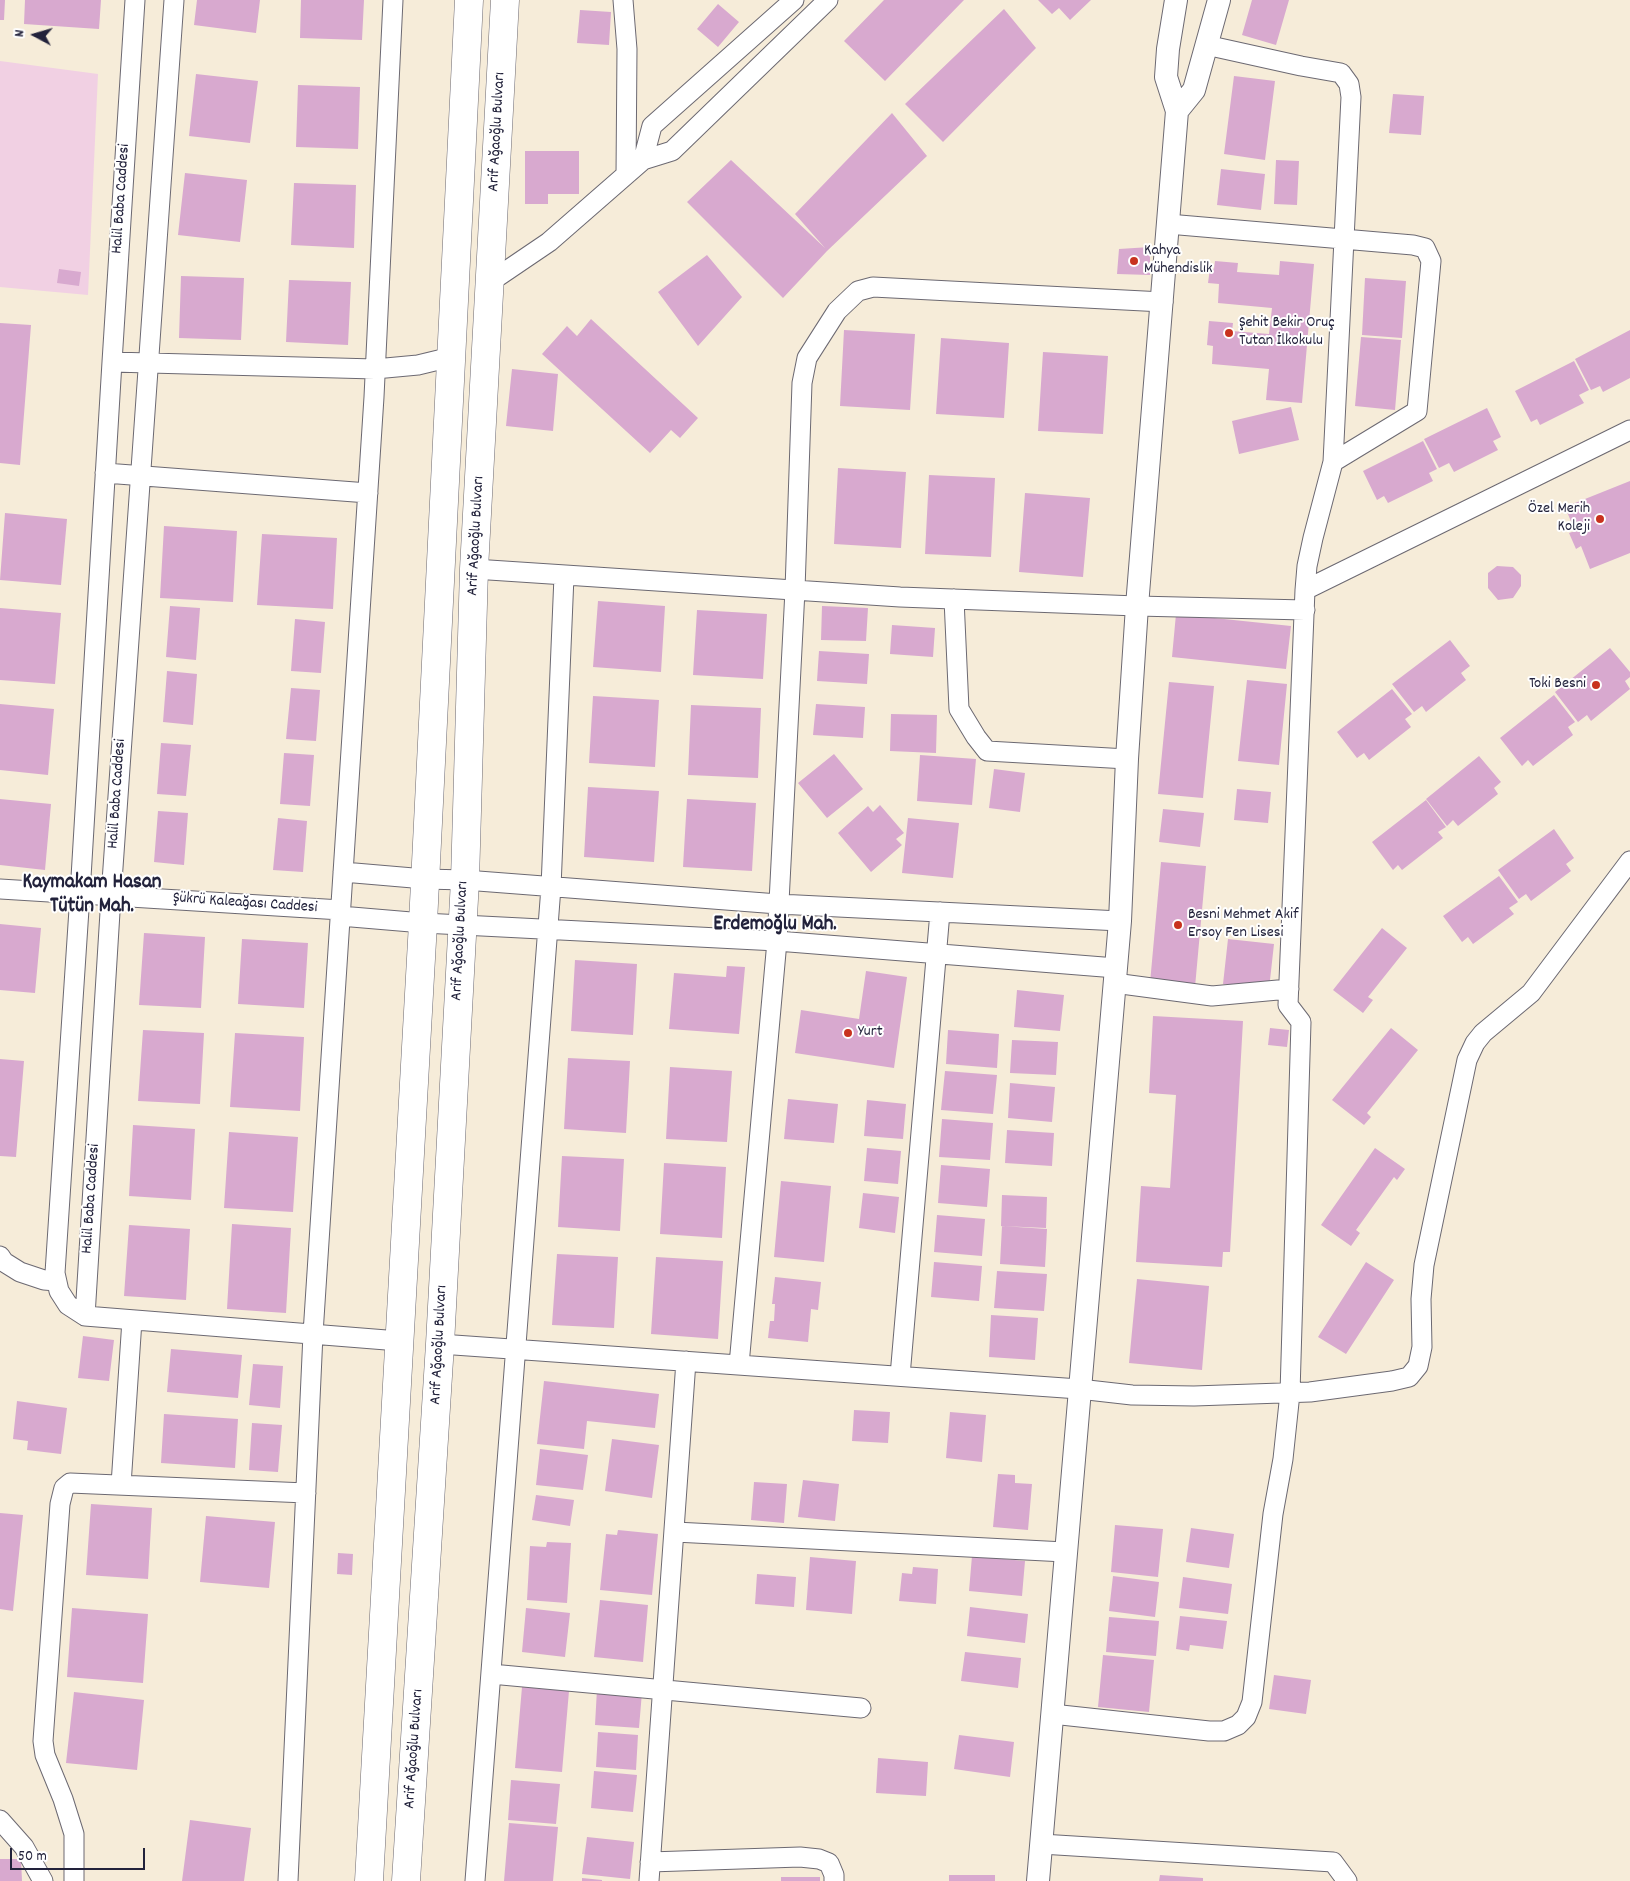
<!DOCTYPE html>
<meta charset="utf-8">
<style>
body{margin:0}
#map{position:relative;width:1630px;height:1881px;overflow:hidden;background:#f6ecd9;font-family:Dekko,sans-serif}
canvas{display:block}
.north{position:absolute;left:10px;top:10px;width:50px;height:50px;-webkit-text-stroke:4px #fff;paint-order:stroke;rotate:276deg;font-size:14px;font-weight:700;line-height:20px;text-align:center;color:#22223b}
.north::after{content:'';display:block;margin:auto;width:18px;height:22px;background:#22223b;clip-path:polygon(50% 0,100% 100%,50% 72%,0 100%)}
.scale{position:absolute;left:10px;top:1848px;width:135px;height:22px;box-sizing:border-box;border:2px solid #22223b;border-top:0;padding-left:6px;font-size:15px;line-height:18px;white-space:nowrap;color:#22223b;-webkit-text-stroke:4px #fff;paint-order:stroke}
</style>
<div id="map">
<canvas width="1630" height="1881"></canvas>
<div class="north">N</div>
<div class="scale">50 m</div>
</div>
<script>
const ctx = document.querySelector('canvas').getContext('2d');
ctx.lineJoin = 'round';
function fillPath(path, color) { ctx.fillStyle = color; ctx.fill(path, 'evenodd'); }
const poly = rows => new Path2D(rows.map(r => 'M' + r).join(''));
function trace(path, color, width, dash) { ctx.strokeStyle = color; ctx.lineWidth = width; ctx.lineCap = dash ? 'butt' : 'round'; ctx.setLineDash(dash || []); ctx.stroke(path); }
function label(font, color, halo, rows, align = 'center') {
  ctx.font = font + ' Dekko,sans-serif'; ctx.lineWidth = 4; ctx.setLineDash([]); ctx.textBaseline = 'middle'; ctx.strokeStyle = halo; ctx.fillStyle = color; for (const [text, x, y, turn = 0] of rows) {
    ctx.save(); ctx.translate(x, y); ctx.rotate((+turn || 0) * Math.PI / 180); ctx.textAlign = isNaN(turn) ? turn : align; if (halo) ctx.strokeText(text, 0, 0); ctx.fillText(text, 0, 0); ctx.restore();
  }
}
fillPath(poly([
 [0,61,98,74,88,295,0,287]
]), '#f1d0e3');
fillPath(poly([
 [0,0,5,0,4,20,0,20],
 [25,0,101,0,99,29,24,24],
 [197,0,260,0,256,33,194,25],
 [301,0,364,0,362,40,300,38],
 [884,0,964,0,885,81,844,41],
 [1038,0,1091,0,1070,20,1059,8,1052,14],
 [1252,0,1289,0,1276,45,1242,35],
 [718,4,739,22,718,47,697,29],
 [1004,9,1036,48,943,142,905,104],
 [580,10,611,12,609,45,577,43],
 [196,74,258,81,250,143,189,136],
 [1234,76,1275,81,1265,160,1224,154],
 [298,85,360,87,358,149,296,147],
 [1393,94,1424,96,1421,135,1389,133],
 [892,113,927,156,827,251,783,298,687,202,731,160,825,248,795,214],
 [525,151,579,151,579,194,548,194,548,204,525,204],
 [1276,160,1299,161,1297,205,1274,204],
 [1221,169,1265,174,1261,210,1217,205],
 [185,173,247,180,240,242,178,235],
 [294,183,356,185,354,248,291,245],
 [1150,247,1150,275,1117,274,1119,249],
 [707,255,742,297,698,346,658,292],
 [1215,261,1238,263,1237,272,1279,275,1280,261,1314,264,1302,403,1266,400,1269,369,1212,364,1213,346,1207,345,1209,321,1233,323,1232,331,1269,334,1272,308,1218,303,1219,284,1208,283,1210,268,1214,269],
 [59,269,81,272,79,286,57,283],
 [181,276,244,278,241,340,179,338],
 [1365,278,1406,281,1402,338,1362,335],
 [289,280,351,282,348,345,286,342],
 [591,319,698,418,680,438,671,430,650,453,542,354,567,326,577,336],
 [0,323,31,325,20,465,0,463],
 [844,330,915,334,910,410,840,406],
 [1630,330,1630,378,1603,392,1600,386,1591,390,1575,359],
 [1361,337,1401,340,1395,410,1355,406],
 [941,338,1009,343,1004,418,936,414],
 [1043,352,1108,356,1103,434,1038,431],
 [1574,361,1589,390,1579,395,1584,403,1540,425,1537,419,1531,422,1515,391],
 [512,369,558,374,553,431,506,426],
 [1291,407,1299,440,1239,454,1232,421],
 [1487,408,1501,437,1493,441,1498,450,1454,472,1449,463,1439,468,1424,439],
 [1423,441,1437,469,1429,473,1433,481,1388,503,1384,496,1377,500,1363,471],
 [838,468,906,472,901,548,834,544],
 [929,475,995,478,991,557,925,554],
 [1630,481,1630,553,1590,569,1581,546,1576,549,1569,533,1575,531,1565,507],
 [1025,493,1090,498,1083,577,1019,572],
 [5,513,67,519,61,585,0,580],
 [164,526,237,531,233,602,160,598],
 [262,534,337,538,333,609,257,605],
 [1497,566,1513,567,1521,575,1521,586,1513,598,1498,600,1488,588,1488,573],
 [598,601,665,606,661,672,593,667],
 [170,606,200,608,196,660,166,657],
 [822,606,868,608,866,641,821,640],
 [0,608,61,613,55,684,0,680],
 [697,610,767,614,763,679,693,675],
 [1176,614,1291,626,1286,669,1172,657],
 [295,619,325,622,321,673,291,671],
 [892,625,935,628,933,657,890,654],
 [1450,640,1470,666,1461,673,1466,680,1426,712,1422,706,1414,712,1392,684],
 [1610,648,1630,672,1630,677,1625,681,1630,689,1591,721,1587,715,1578,722,1555,692],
 [819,651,869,654,867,684,817,681],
 [167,671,197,674,193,725,163,722],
 [1247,680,1287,684,1279,765,1238,761],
 [1169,682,1214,686,1203,798,1158,794],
 [291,688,320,690,316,741,286,739],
 [1392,689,1412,714,1405,719,1411,727,1369,760,1364,753,1357,758,1337,732],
 [1554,695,1575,722,1568,727,1573,735,1533,766,1528,760,1522,766,1500,738],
 [593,696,659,700,655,767,589,763],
 [0,704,54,709,48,775,0,770],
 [816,704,865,707,863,738,813,735],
 [691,705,761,708,758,778,688,775],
 [891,714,937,715,936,753,890,751],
 [161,743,191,745,186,796,157,794],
 [284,753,314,755,310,806,280,804],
 [834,754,863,789,827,818,798,783],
 [920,755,976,759,972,805,917,801],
 [1479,756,1501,782,1494,788,1498,794,1458,826,1453,820,1447,826,1426,799],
 [994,769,1025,773,1020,812,989,808],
 [588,787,659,791,654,862,584,857],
 [1237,789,1271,792,1268,823,1234,820],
 [0,799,51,804,45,870,0,865],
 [687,799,756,803,752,871,683,867],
 [1426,800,1446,827,1438,832,1443,838,1402,870,1398,865,1393,870,1372,842],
 [880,805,904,833,896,839,902,845,871,872,838,833,868,806,873,812],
 [1163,809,1204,813,1200,847,1159,842],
 [158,811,188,813,184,865,154,862],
 [278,818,307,821,303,872,273,870],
 [908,818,959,823,953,878,902,873],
 [1554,829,1574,858,1566,864,1571,871,1531,901,1526,894,1519,899,1498,870],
 [1161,862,1206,866,1195,987,1150,983],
 [1499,876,1518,902,1509,908,1514,914,1473,944,1468,937,1462,942,1443,916],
 [0,924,41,928,35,993,0,990],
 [1382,928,1407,948,1368,997,1373,1000,1363,1013,1333,990],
 [144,933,205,937,201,1008,139,1005],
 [242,939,308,943,304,1008,238,1004],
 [1228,939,1274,944,1269,989,1223,984],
 [575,960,637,964,633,1035,571,1031],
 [727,966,745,967,739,1034,669,1029,674,973,726,977],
 [866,971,907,977,894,1068,795,1053,801,1010,859,1019],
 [1017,990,1064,995,1060,1031,1014,1027],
 [1153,1016,1243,1021,1230,1252,1223,1252,1222,1267,1136,1262,1141,1186,1170,1188,1176,1095,1149,1093],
 [1270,1028,1289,1030,1287,1047,1268,1045],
 [1391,1028,1418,1050,1367,1113,1371,1117,1364,1125,1332,1100],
 [143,1030,204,1033,200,1104,138,1101],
 [948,1030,999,1034,997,1068,946,1064],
 [235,1033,304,1037,300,1111,230,1107],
 [1012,1040,1058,1042,1056,1075,1010,1073],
 [568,1058,630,1061,626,1133,564,1129],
 [0,1059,24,1061,16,1157,0,1156],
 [670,1067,732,1071,727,1142,666,1139],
 [945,1071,997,1075,993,1114,941,1110],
 [1010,1083,1055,1087,1052,1122,1008,1118],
 [788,1099,838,1104,834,1143,784,1139],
 [867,1100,906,1104,903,1139,864,1136],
 [942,1119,993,1123,990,1160,939,1157],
 [133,1125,195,1129,191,1200,129,1196],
 [1007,1130,1054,1133,1052,1166,1005,1163],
 [229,1132,298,1137,293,1212,224,1208],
 [867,1148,901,1151,898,1184,864,1181],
 [1375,1148,1405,1169,1397,1180,1394,1177,1356,1230,1360,1233,1351,1246,1321,1225],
 [562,1156,624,1159,620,1231,558,1227],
 [664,1163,726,1167,722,1238,660,1234],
 [941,1165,990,1169,987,1207,938,1203],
 [781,1181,831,1186,824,1262,774,1257],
 [863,1193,899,1197,895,1233,859,1228],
 [1002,1195,1047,1197,1046,1228,1001,1226],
 [937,1215,985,1219,982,1256,934,1252],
 [232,1224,291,1228,286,1313,227,1309],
 [129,1225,190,1229,186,1300,124,1296],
 [1002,1226,1047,1229,1045,1267,1000,1264],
 [557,1254,618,1257,614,1328,552,1325],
 [656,1257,723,1261,718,1339,651,1334],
 [934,1262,982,1266,979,1301,931,1297],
 [1366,1262,1394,1280,1346,1354,1318,1337],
 [997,1271,1047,1274,1044,1311,994,1308],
 [775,1277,821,1282,818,1310,811,1309,808,1342,768,1338,770,1321,774,1321,775,1304,772,1304],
 [1137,1279,1209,1286,1202,1370,1129,1363],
 [991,1315,1038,1318,1035,1360,989,1357],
 [83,1336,114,1340,109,1381,78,1378],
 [171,1349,242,1355,238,1398,167,1392],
 [253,1364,283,1366,280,1408,249,1405],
 [544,1381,659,1394,655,1428,587,1421,584,1449,537,1444],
 [17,1401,67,1408,61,1454,27,1450,28,1441,13,1439],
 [854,1410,890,1412,888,1443,852,1441],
 [950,1412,986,1415,982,1462,946,1458],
 [164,1414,238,1419,235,1468,161,1463],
 [252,1423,282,1425,278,1472,249,1470],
 [612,1439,659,1445,652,1498,605,1491],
 [540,1449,588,1455,583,1490,536,1485],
 [998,1474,1015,1475,1015,1483,1032,1484,1028,1530,993,1527],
 [803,1480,839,1484,835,1521,798,1517],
 [754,1482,787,1484,784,1523,751,1520],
 [536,1495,574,1500,570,1526,532,1520],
 [91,1504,152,1508,148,1579,86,1575],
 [0,1513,23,1515,13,1611,0,1609],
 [206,1516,275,1522,269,1588,200,1582],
 [1115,1525,1163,1529,1158,1577,1111,1572],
 [1191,1528,1234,1534,1229,1568,1186,1562],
 [618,1530,658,1534,652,1595,600,1590,606,1534,617,1535],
 [547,1542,571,1543,567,1603,527,1600,530,1546,546,1547],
 [338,1553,353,1554,352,1575,337,1574],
 [972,1556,1025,1561,1022,1596,969,1591],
 [810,1557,856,1561,852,1614,806,1610],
 [913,1567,938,1569,936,1604,899,1601,902,1573,912,1574],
 [757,1574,796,1577,794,1607,755,1604],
 [1113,1576,1159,1582,1155,1617,1109,1611],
 [1183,1577,1232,1584,1228,1614,1179,1608],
 [600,1600,648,1605,643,1662,594,1657],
 [970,1607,1028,1614,1025,1643,967,1636],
 [72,1608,148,1614,143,1683,67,1677],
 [526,1608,570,1613,565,1657,522,1652],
 [1180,1616,1227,1621,1223,1649,1190,1645,1189,1651,1176,1649],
 [1109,1617,1159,1621,1156,1656,1106,1652],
 [965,1652,1021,1658,1018,1688,961,1681],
 [1103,1655,1154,1660,1149,1712,1098,1707],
 [1274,1675,1311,1680,1306,1714,1269,1709],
 [522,1687,569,1691,562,1772,515,1768],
 [597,1689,642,1692,639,1728,595,1725],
 [74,1692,144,1700,137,1770,66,1763],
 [598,1732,638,1735,636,1770,596,1767],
 [959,1735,1014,1742,1010,1777,954,1769],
 [878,1758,928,1762,926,1796,876,1793],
 [594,1771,637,1775,633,1812,591,1808],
 [511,1780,560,1784,556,1824,508,1820],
 [190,1820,251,1828,244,1881,182,1881],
 [509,1823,558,1827,553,1881,504,1881],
 [587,1837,634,1842,630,1879,582,1874],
 [0,1859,21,1859,22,1881,0,1881],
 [949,1875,995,1875,995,1881,949,1881],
 [1160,1875,1203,1878,1203,1881,1159,1881],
 [781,1877,820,1877,820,1881,781,1881],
 [582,1878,602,1880,602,1881,582,1881]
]), '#d8a9cf');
const minor = poly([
 [135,0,112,362,375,369,418,365,451,357],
 [623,0,627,49,626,175],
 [794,0,652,126,643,160,672,151,828,0],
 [1168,224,1413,245,1425,248,1431,261,1417,411,1333,462],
 [490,282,549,242,643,160],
 [112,362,80,894,55,1273,59,1291,68,1305,85,1316,399,1341],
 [105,473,368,493],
 [474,569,900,597,1137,606,1305,610],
 [1305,590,1630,430],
 [954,599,959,709,976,737,987,751,1127,759],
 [343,872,425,879,465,880,778,904,1120,921],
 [0,889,341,910],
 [340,916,423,923,777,941,1116,968],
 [1114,983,1212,996,1289,989],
 [0,1256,4,1262,20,1272,44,1280,56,1281],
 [85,1316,111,896,174,0],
 [440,1344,1079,1389,1132,1395,1194,1396,1310,1392,1392,1381,1409,1377,1418,1366,1422,1347,1421,1299,1424,1265,1467,1060,1475,1043,1483,1033,1531,993,1630,861],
 [739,1365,777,941,795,590,802,383,807,358,837,311,858,291,873,287,1163,302],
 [900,1376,940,912],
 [121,1485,132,1320],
 [675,1532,1065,1552],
 [491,1674,861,1708],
 [1052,1714,1209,1731,1224,1731,1238,1725,1246,1717,1252,1702,1273,1514,1283,1459,1290,1393,1301,1022,1288,1005,1305,590,1307,566,1313,538,1333,462,1351,97,1349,84,1341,73,1301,66,1206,45],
 [0,1820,24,1847,43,1881],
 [1041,1844,1333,1862,1347,1881],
 [650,1862,800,1857,819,1859,829,1863,834,1875,834,1881],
 [74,1881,74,1834,63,1799,45,1755,43,1741,60,1504,64,1488,70,1483,306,1493],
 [288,1881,313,1334,374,397,393,0],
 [475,1881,551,887,564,576],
 [649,1881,686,1361]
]);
const tertiary = poly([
 [1176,0,1168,49,1166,77,1177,111,1194,90,1219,0],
 [1038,1881,1120,921,1127,759,1137,606,1177,111]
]);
const trunk = poly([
 [369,1881,423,923,469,0],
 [406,1881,440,1344,465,880,474,569,505,0]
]);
trace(minor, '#6c6972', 21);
trace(tertiary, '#6c6972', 24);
trace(trunk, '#6c6972', 29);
trace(minor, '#fff', 19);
trace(tertiary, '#fff', 22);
trace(trunk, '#fff', 28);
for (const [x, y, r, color] of [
 [1134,261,5,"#c8321e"],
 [1229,333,5,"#c8321e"],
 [1600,519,5,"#c8321e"],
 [1596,685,5,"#c8321e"],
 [1178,925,5,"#c8321e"],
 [848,1033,5,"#c8321e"]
]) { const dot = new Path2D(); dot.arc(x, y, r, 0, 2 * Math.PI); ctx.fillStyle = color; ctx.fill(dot); trace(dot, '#fff', 2); }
label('16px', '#22223b', '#fff', [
 ["Arif Ağaoğlu Bulvarı",498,132,-87],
 ["Halil Baba Caddesi",122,199,-86],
 ["Arif Ağaoğlu Bulvarı",477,536,-87],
 ["Halil Baba Caddesi",118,794,-86],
 ["Şükrü Kaleağası Caddesi",245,904,4],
 ["Arif Ağaoğlu Bulvarı",461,941,-87],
 ["Halil Baba Caddesi",92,1199,-86],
 ["Arif Ağaoğlu Bulvarı",440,1345,-87],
 ["Arif Ağaoğlu Bulvarı",415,1749,-86]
]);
label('16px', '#22223b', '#fff', [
 ["Kahya",1144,252],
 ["Mühendislik",1144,270],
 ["Şehit Bekir Oruç",1239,324],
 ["Tutan İlkokulu",1239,342],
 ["Özel Merih",1590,510,"right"],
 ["Koleji",1590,528,"right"],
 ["Toki Besni",1586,685,"right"],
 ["Besni Mehmet Akif",1188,916],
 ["Ersoy Fen Lisesi",1188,934],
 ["Yurt",858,1033]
], 'left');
label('bold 21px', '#22223b', '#fff', [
 ["Kaymakam Hasan",92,884],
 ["Tütün Mah.",92,908],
 ["Erdemoğlu Mah.",775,926]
]);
</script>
